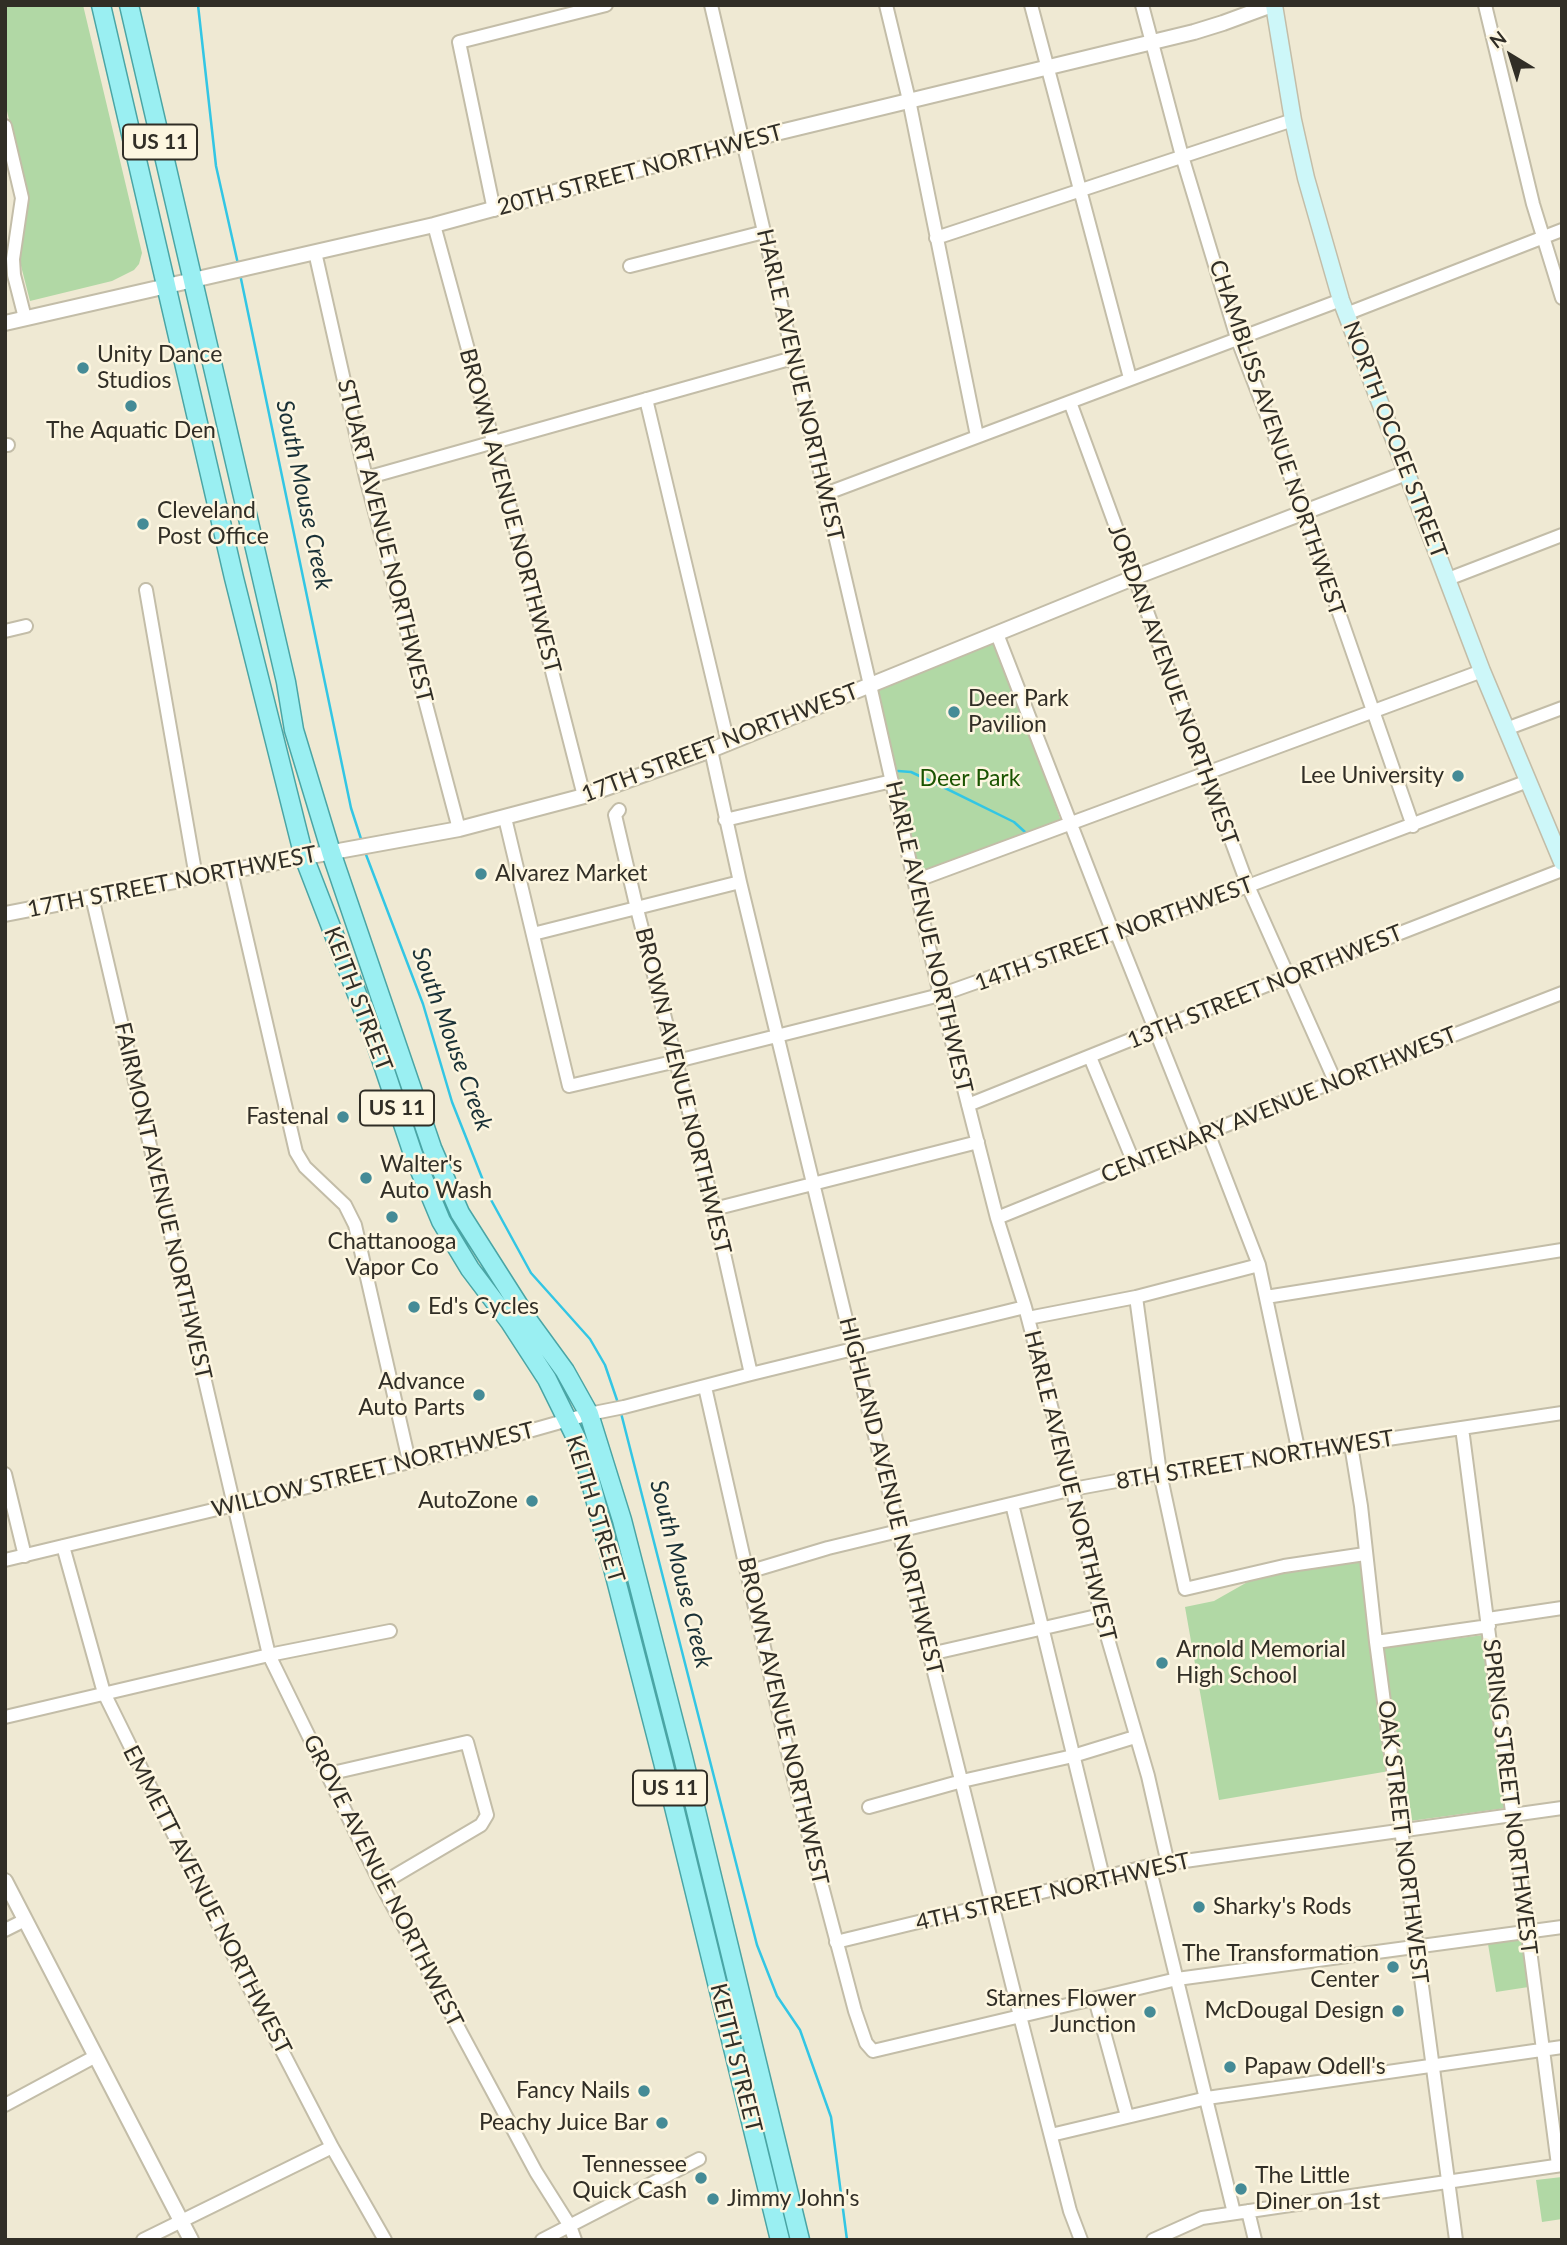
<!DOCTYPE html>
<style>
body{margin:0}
#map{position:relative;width:1567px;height:2245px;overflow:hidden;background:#efe9d3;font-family:Lato,sans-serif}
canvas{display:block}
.frame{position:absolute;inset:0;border:7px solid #312e26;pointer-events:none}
.north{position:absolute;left:1476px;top:21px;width:70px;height:70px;-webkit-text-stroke:5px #fdf6e0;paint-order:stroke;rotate:322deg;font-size:19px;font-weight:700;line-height:28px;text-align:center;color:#312e26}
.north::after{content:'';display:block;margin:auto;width:24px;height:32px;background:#312e26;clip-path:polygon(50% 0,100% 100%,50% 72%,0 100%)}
</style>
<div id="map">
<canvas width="1567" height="2245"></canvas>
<div class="frame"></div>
<div class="north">N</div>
</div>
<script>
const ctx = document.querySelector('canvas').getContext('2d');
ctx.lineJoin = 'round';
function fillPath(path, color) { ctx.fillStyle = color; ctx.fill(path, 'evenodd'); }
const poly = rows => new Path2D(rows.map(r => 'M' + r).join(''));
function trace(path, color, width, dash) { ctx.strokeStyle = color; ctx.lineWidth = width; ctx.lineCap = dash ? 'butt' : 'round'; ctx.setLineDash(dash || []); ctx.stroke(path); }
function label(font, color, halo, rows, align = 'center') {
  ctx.font = font + ' Lato,sans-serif'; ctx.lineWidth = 5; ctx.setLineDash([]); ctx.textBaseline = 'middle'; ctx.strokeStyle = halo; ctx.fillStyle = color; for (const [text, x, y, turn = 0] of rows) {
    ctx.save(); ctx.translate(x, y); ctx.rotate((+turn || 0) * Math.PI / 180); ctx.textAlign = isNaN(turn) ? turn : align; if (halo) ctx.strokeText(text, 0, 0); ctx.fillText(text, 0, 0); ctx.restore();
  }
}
fillPath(poly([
 [5,5,83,5,142,253,139,264,134,270,112,281,30,301,20,262,20,245,28,205,5,102],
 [992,643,996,644,1001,653,1061,821,922,873,918,870,877,692,879,688],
 [1360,1561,1372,1649,1484,1635,1506,1808,1410,1821,1401,1769,1219,1800,1185,1607,1214,1601,1251,1580,1300,1568],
 [1527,1931,1535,1986,1496,1992,1487,1938],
 [1562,2177,1562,2219,1542,2222,1536,2180]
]), '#b1d8a5');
trace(poly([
 [198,5,216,166,238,264],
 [240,274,351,808,362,842],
 [898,771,911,772,943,787,1014,822,1025,832],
 [365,852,423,1004,452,1102,490,1198,531,1273,590,1339,605,1365,618,1403],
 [621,1413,757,1945,777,1996,800,2030,831,2117,847,2240]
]), '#33c6e4', 2.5);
const minor = poly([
 [711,5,870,685,940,995,997,1218,1025,1307,1071,1482,1101,1615,1148,1776,1168,1864],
 [886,5,909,100,977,436],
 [1031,5,1130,378],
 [1142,5,1182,156,1237,338,1304,512,1413,826],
 [1485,5,1533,204,1562,298],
 [5,126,22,198,13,259,14,275,25,318],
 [494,210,459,42,606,5],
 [434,225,493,441,584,796],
 [936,238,1293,120],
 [315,252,366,478,459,829],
 [630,266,764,232],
 [1346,314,1562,230],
 [646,399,728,743],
 [1070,402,1248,886,1335,1081],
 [5,445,8,445],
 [366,478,793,358],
 [825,494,1341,300],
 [1448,579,1562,535],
 [146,590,196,877],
 [5,631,26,626],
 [997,634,1110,925,1117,934,1198,1137],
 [1506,729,1562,708],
 [711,750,740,882,853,1348,1020,2016,1070,2211,1081,2240],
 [619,810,615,815,637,909,714,1209,751,1374],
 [505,818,569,1086,677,1061,940,995,1248,886,1528,781],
 [725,820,892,781],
 [231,871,296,1152,305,1167,345,1205,355,1225,409,1461],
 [915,881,1482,671],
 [92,897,269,1655,381,1884,536,2172,570,2226,575,2240],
 [533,934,740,882],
 [1090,1057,1134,1163],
 [968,1105,1287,977,1562,870],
 [1208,1133,1259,1265,1299,1453],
 [714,1209,978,1142],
 [997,1218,1335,1081,1562,993],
 [1136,1297,1160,1473,1185,1589,1284,1566,1365,1554],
 [1266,1297,1562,1250],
 [1028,1318,1136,1297,1259,1265],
 [705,1387,795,1784,855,2011,866,2043,873,2051,1177,1979,1562,1927],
 [1462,1428,1558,2165],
 [1351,1445,1361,1506,1376,1642,1456,2240],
 [5,1474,25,1556],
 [1012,1504,1103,1877],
 [63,1546,104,1693,250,1989,332,2147,385,2240],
 [5,1560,234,1505,483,1444,589,1414,624,1407,751,1374,1025,1307],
 [748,1572,828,1548,1073,1489,1160,1473,1562,1413],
 [1488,1619,1562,1608],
 [1376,1642,1489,1626],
 [930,1654,1101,1615],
 [5,1717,269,1655,390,1631],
 [328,1774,467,1742,487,1815,481,1825,381,1884],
 [869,1807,962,1781,1073,1756,1135,1737],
 [1149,1866,1234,2213],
 [5,1930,25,1920],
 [836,1942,1149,1866,1562,1808],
 [1095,1999,1127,2116],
 [5,2105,96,2056],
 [1051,2135,1207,2098,1562,2047],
 [1248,2211,1255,2240],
 [143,2240,332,2147],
 [542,2240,699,2159],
 [1153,2240,1202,2218,1562,2165]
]);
const tertiary = poly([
 [5,323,434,225,743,141,1194,32,1223,23,1272,5],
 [5,914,196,877,459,829,584,796,711,750,1133,578,1406,473],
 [5,1881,191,2240]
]);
const secondary = poly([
 [1274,5,1293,120,1306,178,1341,300,1482,671,1562,862]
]);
const primary = poly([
 [101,5,234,578,304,857,374,1038,413,1154,441,1221,470,1269,510,1322,547,1379,583,1452,663,1762,780,2240],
 [129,5,286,682,294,730,331,852,432,1148,460,1213,530,1323,565,1371,589,1414,622,1520,683,1757,800,2240]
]);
trace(minor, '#c3bda8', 16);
trace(tertiary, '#c3bda8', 18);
trace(secondary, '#c3bda8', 19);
trace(primary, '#4aa5a5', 21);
trace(minor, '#fff', 12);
trace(tertiary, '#fff', 14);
trace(secondary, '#cdf7f9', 16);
trace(primary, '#9aeff2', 18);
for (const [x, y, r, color] of [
 [83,368,7,"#458b96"],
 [131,406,7,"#458b96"],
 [143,524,7,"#458b96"],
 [954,712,7,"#458b96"],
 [1458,776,7,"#458b96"],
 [481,874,7,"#458b96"],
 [343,1117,7,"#458b96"],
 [366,1178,7,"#458b96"],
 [392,1217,7,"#458b96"],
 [414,1307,7,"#458b96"],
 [479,1395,7,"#458b96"],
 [532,1501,7,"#458b96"],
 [1162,1663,7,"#458b96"],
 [1199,1907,7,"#458b96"],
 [1393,1967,7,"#458b96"],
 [1398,2011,7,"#458b96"],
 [1150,2012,7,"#458b96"],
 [1230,2067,7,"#458b96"],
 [644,2091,7,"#458b96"],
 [662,2123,7,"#458b96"],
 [701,2178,7,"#458b96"],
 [1241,2189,7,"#458b96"],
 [713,2199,7,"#458b96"]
]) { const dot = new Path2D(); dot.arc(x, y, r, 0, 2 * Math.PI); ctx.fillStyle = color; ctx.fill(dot); trace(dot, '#fdf6e0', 2.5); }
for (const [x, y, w] of [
 [160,142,74],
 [397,1108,74],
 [670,1788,74]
]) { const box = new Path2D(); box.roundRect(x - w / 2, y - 17.5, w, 35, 5); ctx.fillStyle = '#fdf6e0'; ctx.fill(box); trace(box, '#312e26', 2); }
label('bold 21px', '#312e26', null, [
 ["US 11",160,142],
 ["US 11",397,1108],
 ["US 11",670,1788]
]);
label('23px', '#312e26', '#fdf6e0', [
 ["20TH STREET NORTHWEST",640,170,-15],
 ["HARLE AVENUE NORTHWEST",800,385,77],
 ["CHAMBLISS AVENUE NORTHWEST",1277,438,71],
 ["NORTH OCOEE STREET",1395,440,69],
 ["BROWN AVENUE NORTHWEST",510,511,75],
 ["STUART AVENUE NORTHWEST",385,541,76],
 ["JORDAN AVENUE NORTHWEST",1173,685,70],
 ["17TH STREET NORTHWEST",720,743,-21],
 ["17TH STREET NORTHWEST",172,882,-11],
 ["14TH STREET NORTHWEST",1114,934,-20],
 ["HARLE AVENUE NORTHWEST",929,937,77],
 ["13TH STREET NORTHWEST",1265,987,-22],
 ["KEITH STREET",358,999,69],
 ["BROWN AVENUE NORTHWEST",683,1091,76],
 ["CENTENARY AVENUE NORTHWEST",1279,1105,-22],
 ["FAIRMONT AVENUE NORTHWEST",163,1201,77],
 ["8TH STREET NORTHWEST",1255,1460,-9],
 ["WILLOW STREET NORTHWEST",373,1470,-14],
 ["HARLE AVENUE NORTHWEST",1070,1486,76],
 ["HIGHLAND AVENUE NORTHWEST",891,1496,76],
 ["KEITH STREET",595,1509,73],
 ["BROWN AVENUE NORTHWEST",783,1721,77],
 ["SPRING STREET NORTHWEST",1510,1797,83],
 ["OAK STREET NORTHWEST",1403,1842,83],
 ["GROVE AVENUE NORTHWEST",383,1881,63],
 ["4TH STREET NORTHWEST",1053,1892,-13],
 ["EMMETT AVENUE NORTHWEST",207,1900,63],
 ["KEITH STREET",736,2058,76]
]);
label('23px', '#312e26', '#fdf6e0', [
 ["Unity Dance",97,355],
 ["Studios",97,381],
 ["The Aquatic Den",131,431,"center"],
 ["Cleveland",157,511],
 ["Post Office",157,537],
 ["Deer Park",968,699],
 ["Pavilion",968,725],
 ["Lee University",1444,776,"right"],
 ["Alvarez Market",495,874],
 ["Fastenal",329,1117,"right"],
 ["Walter's",380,1165],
 ["Auto Wash",380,1191],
 ["Chattanooga",392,1242,"center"],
 ["Vapor Co",392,1268,"center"],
 ["Ed's Cycles",428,1307],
 ["Advance",465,1382,"right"],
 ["Auto Parts",465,1408,"right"],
 ["AutoZone",518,1501,"right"],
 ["Arnold Memorial",1176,1650],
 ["High School",1176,1676],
 ["Sharky's Rods",1213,1907],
 ["The Transformation",1379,1954,"right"],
 ["Center",1379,1980,"right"],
 ["Starnes Flower",1136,1999,"right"],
 ["Junction",1136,2025,"right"],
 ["McDougal Design",1384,2011,"right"],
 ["Papaw Odell's",1244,2067],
 ["Fancy Nails",630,2091,"right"],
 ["Peachy Juice Bar",648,2123,"right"],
 ["Tennessee",687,2165,"right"],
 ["Quick Cash",687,2191,"right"],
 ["The Little",1255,2176],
 ["Diner on 1st",1255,2202],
 ["Jimmy John's",727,2199]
], 'left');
label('23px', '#1a5300', '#fdf6e0', [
 ["Deer Park",970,779]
]);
label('italic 24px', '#1a3137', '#fdf6e0', [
 ["South Mouse Creek",304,495,78],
 ["South Mouse Creek",452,1039,70],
 ["South Mouse Creek",681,1574,76]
]);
</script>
